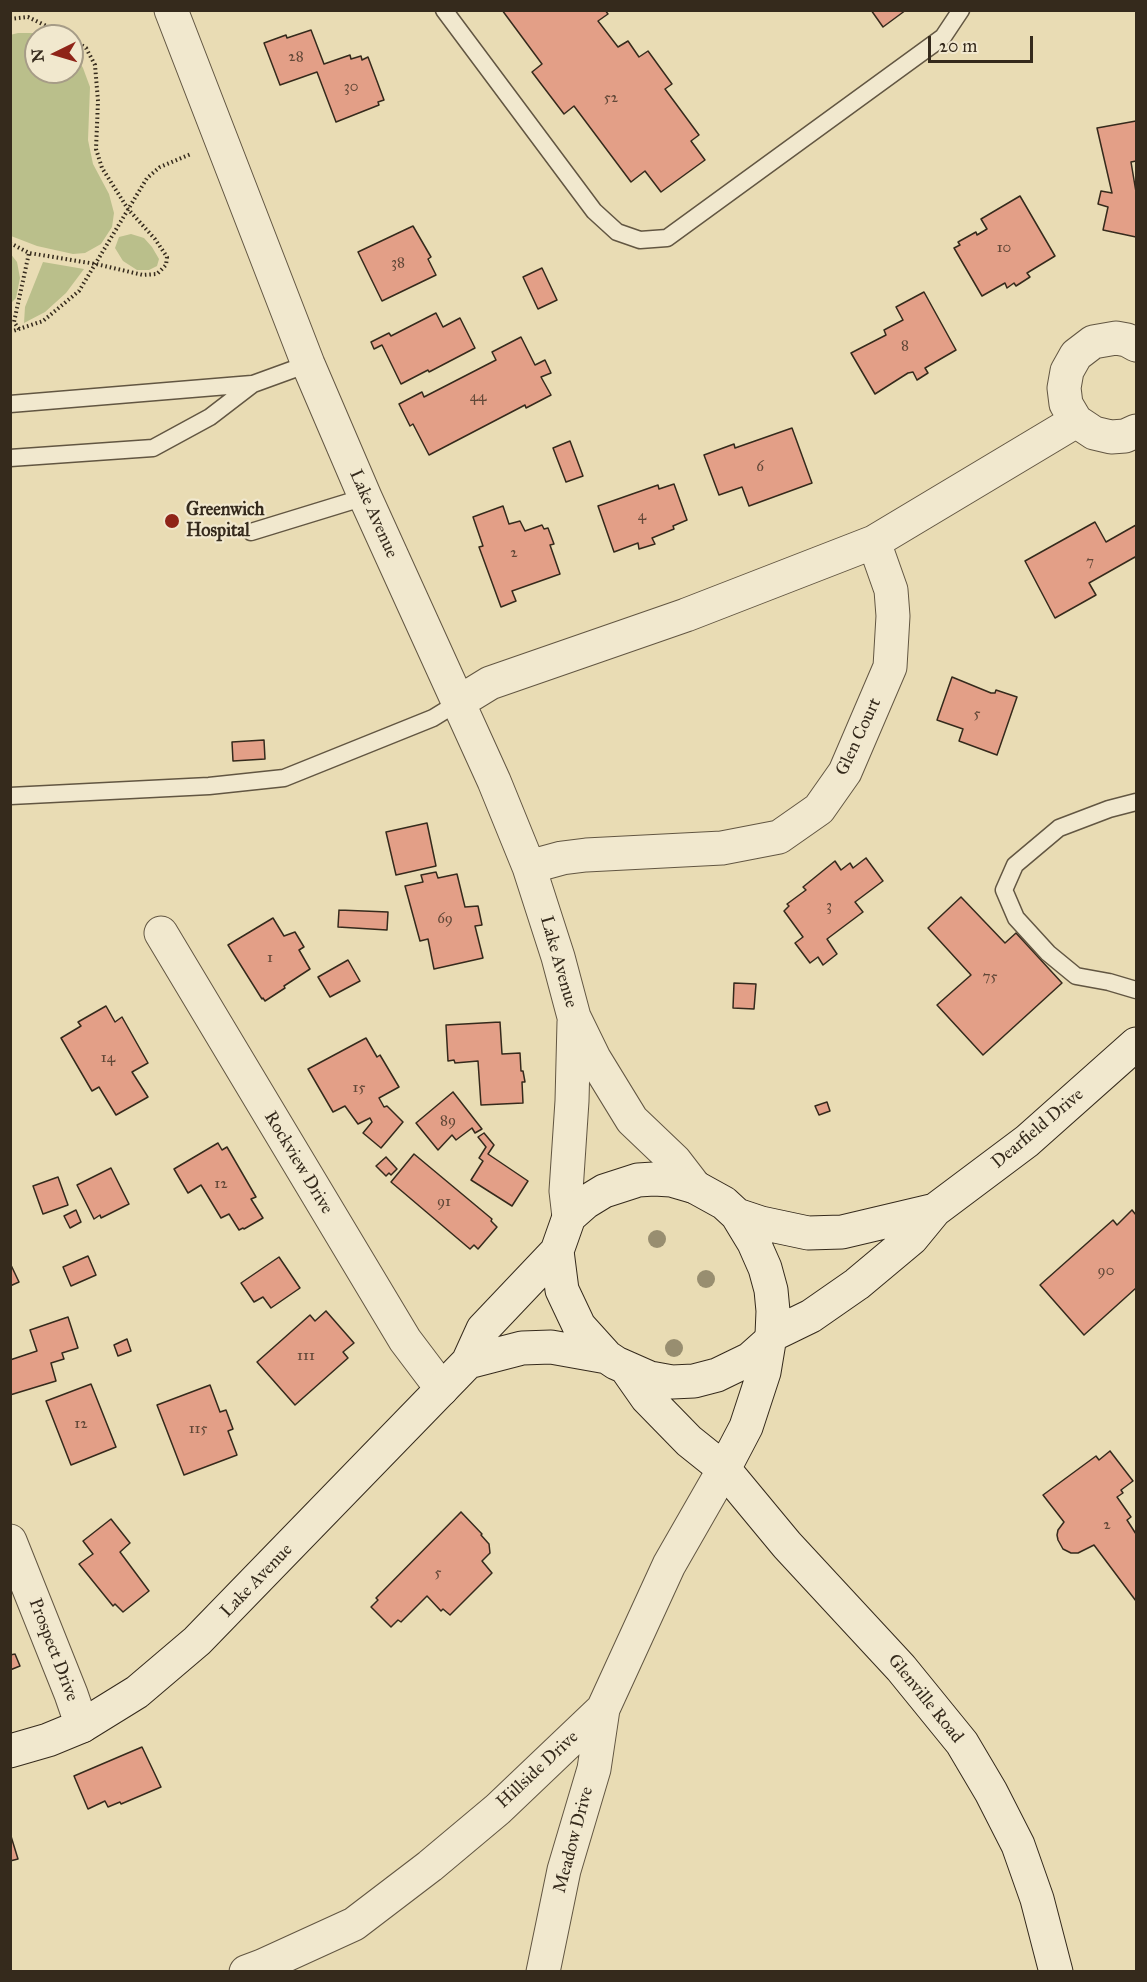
<!DOCTYPE html>
<style>
body{margin:0}
#map{position:relative;width:1147px;height:1982px;overflow:hidden;background:#e9dcb4;font-family:"IM FELL Great Primer",serif}
canvas{display:block}
.frame{position:absolute;inset:0;border:12px solid #352a1c;pointer-events:none}
.north{position:absolute;left:24px;top:24px;width:60px;height:60px;box-sizing:border-box;background:#f1e8ce;border:2px solid #a69c87;border-radius:50%;rotate:265deg;font-size:16px;font-weight:700;line-height:24px;text-align:center;color:#352a1c}
.north::after{content:'';display:block;margin:auto;width:21px;height:27px;background:#8f2418;clip-path:polygon(50% 0,100% 100%,50% 72%,0 100%)}
.scale{position:absolute;left:928px;top:36px;width:105px;height:27px;box-sizing:border-box;border:3px solid #352a1c;border-top:0;padding-left:8px;font-size:18px;line-height:21px;white-space:nowrap;color:#352a1c;-webkit-text-stroke:4px #f1e8ce;paint-order:stroke}
</style>
<div id="map">
<canvas width="1147" height="1982"></canvas>
<div class="frame"></div>
<div class="north">N</div>
<div class="scale">20 m</div>
</div>
<script>
const ctx = document.querySelector('canvas').getContext('2d');
ctx.lineJoin = 'round';
function fillPath(path, color) { ctx.fillStyle = color; ctx.fill(path, 'evenodd'); }
const poly = rows => new Path2D(rows.map(r => 'M' + r).join(''));
function trace(path, color, width, dash) { ctx.strokeStyle = color; ctx.lineWidth = width; ctx.lineCap = dash ? 'butt' : 'round'; ctx.setLineDash(dash || []); ctx.stroke(path); }
function label(font, color, halo, rows, align = 'center') {
  ctx.font = font + ' "IM FELL Great Primer",serif'; ctx.lineWidth = 4.5; ctx.setLineDash([]); ctx.textBaseline = 'middle'; ctx.strokeStyle = halo; ctx.fillStyle = color; for (const [text, x, y, turn = 0] of rows) {
    ctx.save(); ctx.translate(x, y); ctx.rotate((+turn || 0) * Math.PI / 180); ctx.textAlign = isNaN(turn) ? turn : align; if (halo) ctx.strokeText(text, 0, 0); ctx.fillText(text, 0, 0); ctx.restore();
  }
}
fillPath(poly([
 [18,33,36,33,47,36,36,36,36,72,72,72,72,49,83,68,90,87,88,140,93,164,109,194,114,213,112,227,101,244,85,253,73,254,37,246,11,236,10,35],
 [131,234,144,238,152,247,159,259,157,266,149,270,137,270,123,261,115,248,119,237],
 [10,253,17,262,20,278,16,298,11,303],
 [43,262,84,269,66,293,45,312,24,323,25,307]
]), '#babf8b');
const building = poly([
 [502,10,605,10,608,14,598,21,618,47,628,41,639,57,648,51,672,84,665,89,699,135,691,141,705,160,661,192,645,171,631,182,574,106,564,114,532,72,542,64,502,10],
 [871,10,906,10,883,27,871,10],
 [311,30,324,64,350,55,351,59,361,56,362,60,368,57,384,100,378,102,379,105,336,122,317,72,280,85,264,43,286,35,287,38,311,30],
 [1136,121,1136,161,1131,162,1136,192,1136,237,1103,230,1108,207,1098,204,1101,191,1112,193,1097,128,1136,121],
 [1020,196,1055,256,1027,273,1030,277,1016,286,1014,283,1007,288,1005,283,982,296,954,248,960,245,958,242,976,232,977,235,987,229,981,219,1020,196],
 [413,226,431,257,428,259,436,275,382,301,358,252,413,226],
 [542,268,557,300,538,309,523,277,542,268],
 [924,292,956,350,925,368,928,373,917,380,913,372,908,373,875,394,851,353,886,335,884,330,903,320,896,307,924,292],
 [436,313,443,327,460,318,475,348,429,372,428,370,401,384,382,345,374,349,371,342,389,333,391,336,436,313],
 [521,337,535,365,545,360,551,373,541,377,551,395,526,408,525,405,429,455,413,424,410,426,399,404,422,392,424,397,496,360,492,352,521,337],
 [792,428,812,483,749,506,742,487,719,495,704,455,734,444,735,448,792,428],
 [570,441,583,476,566,482,553,448,570,441],
 [674,484,687,520,673,526,674,529,652,538,655,544,639,549,638,543,614,552,598,506,658,485,659,489,674,484],
 [503,506,509,524,520,521,525,531,542,525,544,529,548,528,554,544,550,545,560,574,512,591,516,601,501,607,479,547,483,546,473,517,503,506],
 [1095,522,1106,542,1136,525,1136,559,1135,557,1089,583,1096,595,1055,618,1025,561,1095,522],
 [952,677,991,693,995,693,996,690,1017,697,997,755,959,741,963,729,937,720,952,677],
 [264,740,265,759,233,761,232,742,264,740],
 [427,823,436,866,396,875,386,832,427,823],
 [866,858,883,881,855,902,863,912,827,939,837,954,823,965,818,957,810,963,795,943,803,937,784,911,789,906,787,904,806,890,803,887,835,861,841,870,850,863,853,868,866,858],
 [436,872,438,878,457,874,465,907,478,906,482,925,475,926,483,958,434,969,428,939,420,941,405,886,423,882,421,875,436,872],
 [961,897,1005,943,1016,933,1062,983,983,1055,937,1005,971,975,928,928,961,897],
 [339,910,388,912,387,930,338,927,339,910],
 [273,918,284,936,295,932,304,947,299,950,310,969,284,986,285,988,265,1001,263,998,262,999,228,945,273,918],
 [348,960,360,981,330,997,318,977,348,960],
 [734,983,756,984,754,1009,733,1008,734,983],
 [106,1006,115,1022,122,1017,148,1063,132,1072,148,1097,116,1115,99,1087,92,1091,61,1038,81,1026,78,1022,106,1006],
 [500,1022,502,1054,520,1053,521,1071,523,1071,525,1082,522,1082,523,1103,481,1105,478,1061,455,1063,454,1060,448,1061,446,1025,500,1022],
 [366,1038,377,1057,380,1055,399,1087,379,1098,384,1107,387,1106,403,1122,381,1148,363,1133,372,1122,370,1118,358,1124,345,1106,333,1112,308,1069,366,1038],
 [453,1092,482,1129,475,1133,472,1128,456,1140,452,1135,438,1150,416,1123,453,1092],
 [827,1102,830,1111,819,1115,815,1106,827,1102],
 [484,1133,494,1145,488,1154,528,1181,512,1206,471,1180,483,1161,479,1158,486,1147,478,1137,484,1133],
 [218,1143,222,1150,227,1147,256,1197,251,1199,263,1218,244,1229,243,1228,239,1230,229,1214,221,1218,201,1185,188,1193,174,1169,218,1143],
 [414,1154,492,1219,491,1221,497,1227,478,1249,474,1245,470,1249,391,1182,414,1154],
 [386,1157,397,1169,391,1175,389,1173,386,1176,376,1166,386,1157],
 [111,1168,129,1204,101,1218,100,1215,94,1219,77,1185,111,1168],
 [58,1177,68,1205,43,1214,33,1186,58,1177],
 [76,1210,81,1222,70,1228,64,1216,76,1210],
 [1132,1210,1136,1215,1136,1288,1084,1335,1040,1285,1113,1220,1117,1225,1132,1210],
 [88,1256,96,1275,71,1286,63,1267,88,1256],
 [279,1257,300,1288,271,1308,263,1297,254,1302,241,1283,279,1257],
 [10,1263,19,1282,10,1286,10,1263],
 [326,1311,354,1343,343,1352,348,1358,295,1405,257,1362,310,1315,315,1321,326,1311],
 [68,1317,78,1348,62,1353,64,1359,51,1363,56,1381,10,1395,10,1360,37,1351,30,1330,68,1317],
 [127,1339,131,1351,118,1356,114,1345,127,1339],
 [91,1384,116,1447,71,1465,46,1401,91,1384],
 [210,1385,220,1412,226,1410,233,1429,228,1431,237,1455,184,1475,157,1405,210,1385],
 [1110,1451,1133,1481,1121,1490,1123,1493,1117,1497,1131,1517,1127,1520,1136,1534,1136,1601,1094,1545,1078,1553,1071,1553,1063,1549,1058,1540,1057,1535,1058,1530,1064,1522,1043,1495,1096,1456,1099,1460,1110,1451],
 [461,1512,482,1534,481,1535,489,1544,490,1553,482,1561,492,1573,450,1615,443,1609,441,1611,427,1596,401,1622,398,1620,391,1627,371,1607,378,1600,376,1598,461,1512],
 [111,1519,130,1543,120,1552,149,1591,123,1612,115,1604,113,1606,79,1564,93,1554,83,1541,111,1519],
 [15,1654,20,1666,10,1670,10,1655,15,1654],
 [142,1747,161,1787,121,1804,120,1802,108,1807,105,1801,88,1809,74,1776,142,1747],
 [10,1833,18,1859,10,1861,10,1833]
]);
fillPath(building, '#e39f87');
trace(building, '#352a1c', 1.5);
const service = poly([
 [444,10,594,211,617,232,640,240,667,238,943,37,961,10],
 [10,404,252,384],
 [10,458,153,448,210,417,253,384,308,364],
 [251,532,365,497],
 [10,796,209,786,284,778,433,718,459,702],
 [1136,802,1109,809,1059,828,1015,865,1004,890,1016,918,1048,953,1076,976,1109,982,1136,990]
]);
const minor = poly([
 [171,10,308,364,365,497,494,781,529,867,558,957,574,1017,594,1058,632,1120,675,1161,695,1187],
 [1136,345,1127,340,1116,338,1093,342,1076,355,1067,371,1064,388,1066,404,1076,421,1094,433,1111,437,1125,436,1136,431],
 [459,702,490,683,686,615,874,542,1076,421],
 [529,867,562,858,586,855,722,848,779,837,819,809,845,772,890,667,893,616,891,590,874,542],
 [161,933,405,1340,442,1389],
 [569,1217,566,1191,572,1101,574,1022],
 [10,1541,71,1694,82,1726],
 [246,1972,262,1966,354,1924,430,1866,498,1809,603,1709,669,1565,724,1469],
 [543,1972,564,1870,594,1769,603,1709]
]);
const secondary = poly([
 [654,1179,671,1180,695,1187,724,1203,737,1215,754,1243,765,1268,771,1290,773,1311,772,1335,769,1342,750,1359,717,1375,694,1381,672,1382,650,1378,616,1363,607,1357,579,1326,562,1290,557,1251,569,1217,586,1202,604,1191,638,1180,654,1179],
 [737,1215,761,1223,808,1233,842,1232,935,1210],
 [772,1335,811,1316,857,1284,912,1238,935,1210,1027,1141,1136,1044],
 [468,1362,522,1348,551,1347,607,1357],
 [626,1368,647,1398,689,1441,724,1469,787,1545,901,1668,962,1743,991,1792,1018,1845,1037,1899,1056,1972],
 [724,1469,746,1427,764,1372,769,1342],
 [10,1751,48,1740,82,1726,137,1692,197,1641,468,1362,483,1329,557,1251]
]);
trace(service, '#625642', 19);
trace(minor, '#625642', 35);
trace(secondary, '#352a1c', 35);
trace(poly([
 [10,19,28,17,67,36],
 [10,243,29,253,96,264,143,275,157,274,166,265,167,257,155,239,128,209,102,168,96,149,98,101,95,65,86,48,72,39],
 [19,329,14,322,29,253],
 [10,332,43,321,79,291,147,178,160,167,191,154]
]), '#352a1c', 4, [1.5, 3]);
trace(service, '#f1e8ce', 16);
trace(minor, '#f1e8ce', 33);
trace(secondary, '#f1e8ce', 33);
ctx.fillStyle = '#988e70';
for (const [x, y] of [
 [657,1239],
 [706,1279],
 [674,1348]
]) { ctx.beginPath(); ctx.arc(x, y, 9, 0, 2 * Math.PI); ctx.fill(); }
for (const [x, y, r, color] of [
 [172,521,8,"#8f2418"]
]) { const dot = new Path2D(); dot.arc(x, y, r, 0, 2 * Math.PI); ctx.fillStyle = color; ctx.fill(dot); trace(dot, '#f1e8ce', 2); }
label('15px', '#604737', null, [
 ["28",296,57],
 ["30",351,87],
 ["52",611,98],
 ["10",1004,248],
 ["38",398,263],
 ["8",905,346],
 ["44",478,397],
 ["6",760,467],
 ["4",642,516],
 ["2",514,553],
 ["7",1090,562],
 ["5",977,714],
 ["3",829,906],
 ["69",445,919],
 ["1",270,958],
 ["75",990,977],
 ["14",108,1058],
 ["15",359,1088],
 ["89",448,1121],
 ["12",221,1184],
 ["91",444,1202],
 ["90",1106,1271],
 ["111",306,1356],
 ["12",81,1424],
 ["115",198,1429],
 ["2",1107,1525],
 ["5",438,1573]
]);
label('bold 18px', '#352a1c', '#f1e8ce', [
 ["Greenwich",186,511],
 ["Hospital",186,532]
], 'left');
label('18px', '#352a1c', '#f1e8ce', [
 ["Lake Avenue",373,514,66],
 ["Glen Court",859,737,-65],
 ["Lake Avenue",558,962,74],
 ["Dearfield Drive",1038,1129,-40],
 ["Rockview Drive",298,1163,59],
 ["Lake Avenue",257,1581,-46],
 ["Prospect Drive",53,1650,69],
 ["Glenville Road",925,1699,51],
 ["Hillside Drive",538,1770,-43],
 ["Meadow Drive",574,1840,-75]
]);
</script>
